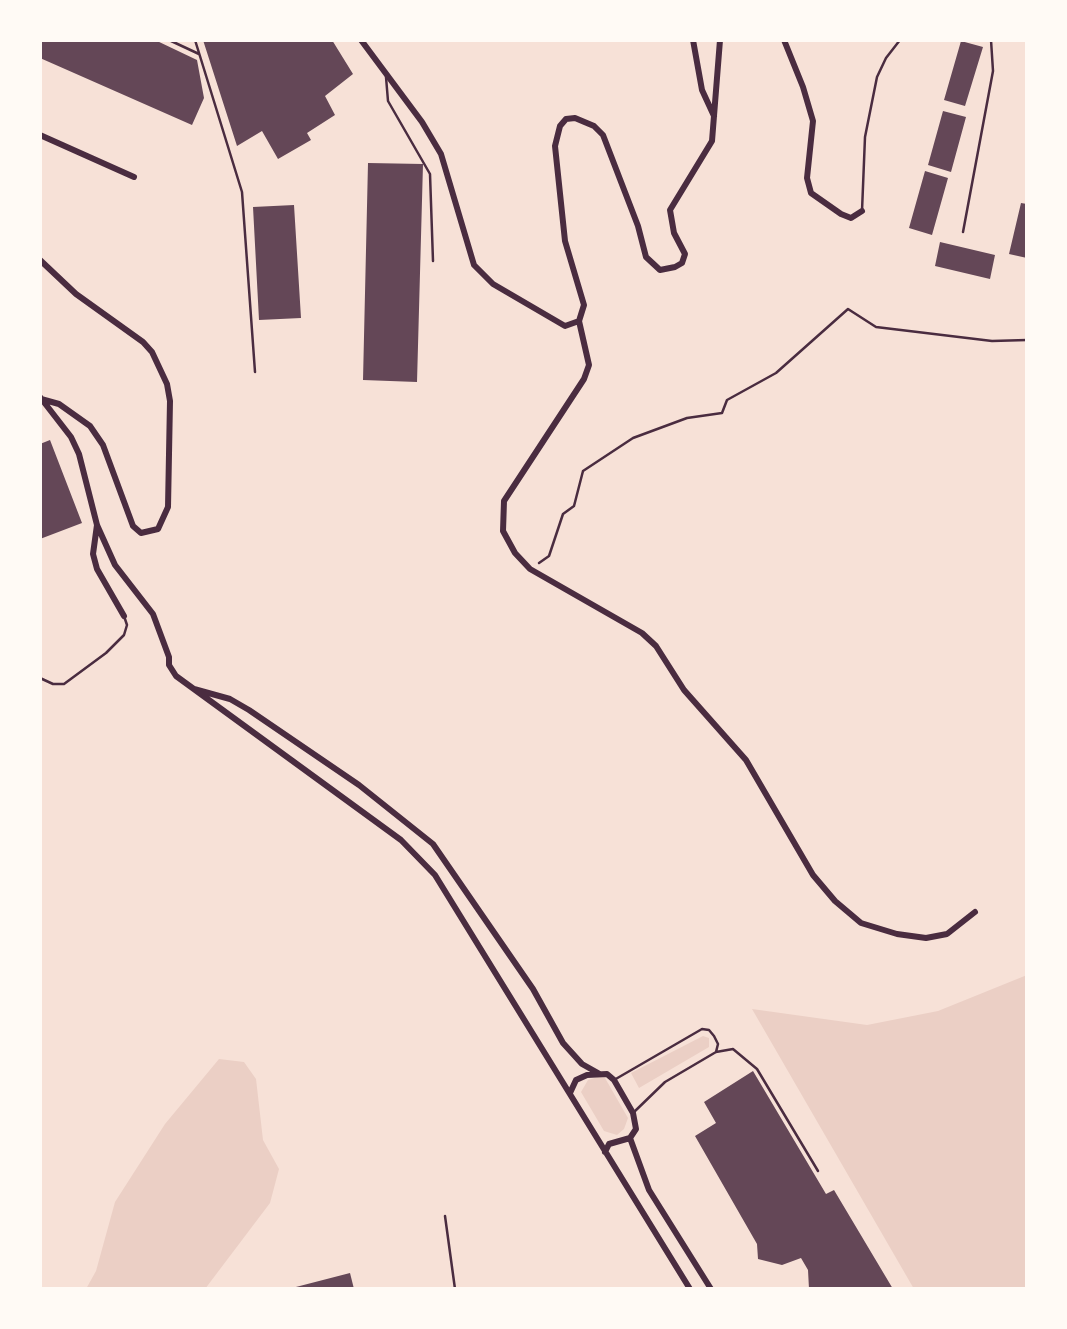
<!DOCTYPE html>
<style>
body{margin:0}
#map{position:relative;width:1067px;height:1329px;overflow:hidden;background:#f7e1d7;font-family:Inter,sans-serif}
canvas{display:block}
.frame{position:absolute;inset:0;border:42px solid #fffaf5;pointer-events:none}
</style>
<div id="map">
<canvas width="1067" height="1329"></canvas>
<div class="frame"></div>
</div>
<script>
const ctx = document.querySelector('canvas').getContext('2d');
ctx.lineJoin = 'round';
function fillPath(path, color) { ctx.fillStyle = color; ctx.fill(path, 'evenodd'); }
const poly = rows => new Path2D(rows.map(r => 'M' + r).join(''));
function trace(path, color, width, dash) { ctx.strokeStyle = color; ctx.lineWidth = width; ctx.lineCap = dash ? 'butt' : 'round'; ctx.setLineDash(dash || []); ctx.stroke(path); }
fillPath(poly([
 [1027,975,1027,1289,914,1289,752,1009,867,1025,938,1011],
 [703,1036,709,1038,709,1047,639,1088,631,1073],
 [219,1059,244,1062,256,1079,263,1140,279,1169,270,1203,205,1289,86,1289,96,1271,115,1202,165,1124],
 [601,1076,605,1078,628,1118,624,1129,617,1135,604,1131,581,1092,588,1080]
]), '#ebcfc5');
fillPath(poly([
 [40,40,155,40,197,60,204,98,192,125,40,58],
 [203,40,332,40,353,74,325,96,335,115,307,133,311,140,278,159,262,131,237,146],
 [961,41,983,47,965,106,944,100],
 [943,111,966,117,951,172,928,165],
 [368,163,423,164,417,382,363,380],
 [925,171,948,178,932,235,909,228],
 [1021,203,1027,204,1027,258,1009,254],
 [294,205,301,318,259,320,253,207],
 [940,242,995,255,990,279,935,266],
 [50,440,82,523,40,539,40,444],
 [753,1071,826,1194,834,1190,893,1289,809,1289,808,1270,801,1258,782,1265,758,1259,757,1244,695,1136,716,1123,704,1102],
 [350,1273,354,1289,292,1289,292,1288]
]), '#644757');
trace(poly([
 [539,563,549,556,563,514,574,506,583,471,633,438,687,418,722,413,727,400,776,373,848,309,876,327,992,341,1027,340]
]), '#4a2c40', 2.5);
trace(poly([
 [169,40,199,54],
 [195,40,242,192,255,372],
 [386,77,388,101,430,174,433,261],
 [862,211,865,137,877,77,886,58,900,40],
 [963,232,993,71,991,40],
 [40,678,53,684,64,684,106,653,124,635,127,625,124,616],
 [716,1052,733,1049,757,1069,818,1171],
 [614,1080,702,1029,709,1030,714,1036,718,1044,716,1052,665,1082,633,1113],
 [445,1216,455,1289]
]), '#4a2c40', 2.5);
trace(poly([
 [361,40,422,122,441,154,474,265,493,284,565,326,579,321,584,305,565,241,555,146,560,126,566,119,575,118,594,126,603,135,638,226,646,257,660,270,675,267,682,263,685,254,674,233,670,210,712,141,720,40],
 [693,40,702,90,714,116],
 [784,40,803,87,813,121,807,178,811,193,841,214,851,218,862,211],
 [40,135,134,177],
 [40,260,76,294,143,342,152,352,167,384,170,401,168,507,158,529,141,533,133,526,103,445,90,426,59,404,41,399],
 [579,321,589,365,584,379,504,501,503,531,515,553,530,569,642,633,656,646,684,690,746,760,813,875,835,901,861,923,897,934,926,938,947,934,975,912],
 [40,397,71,437,79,454,97,525,115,565,153,614,169,657,169,665,176,676,401,840,435,875,690,1289],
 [97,525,93,554,97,569,124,616],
 [194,689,230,699,249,710,359,785,433,844,533,989,563,1043,582,1064,598,1073],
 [570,1093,576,1080,587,1075,607,1074,614,1080,633,1113,636,1129,630,1138,609,1144,605,1152],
 [630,1138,649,1190,711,1289]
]), '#4a2c40', 6);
</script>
